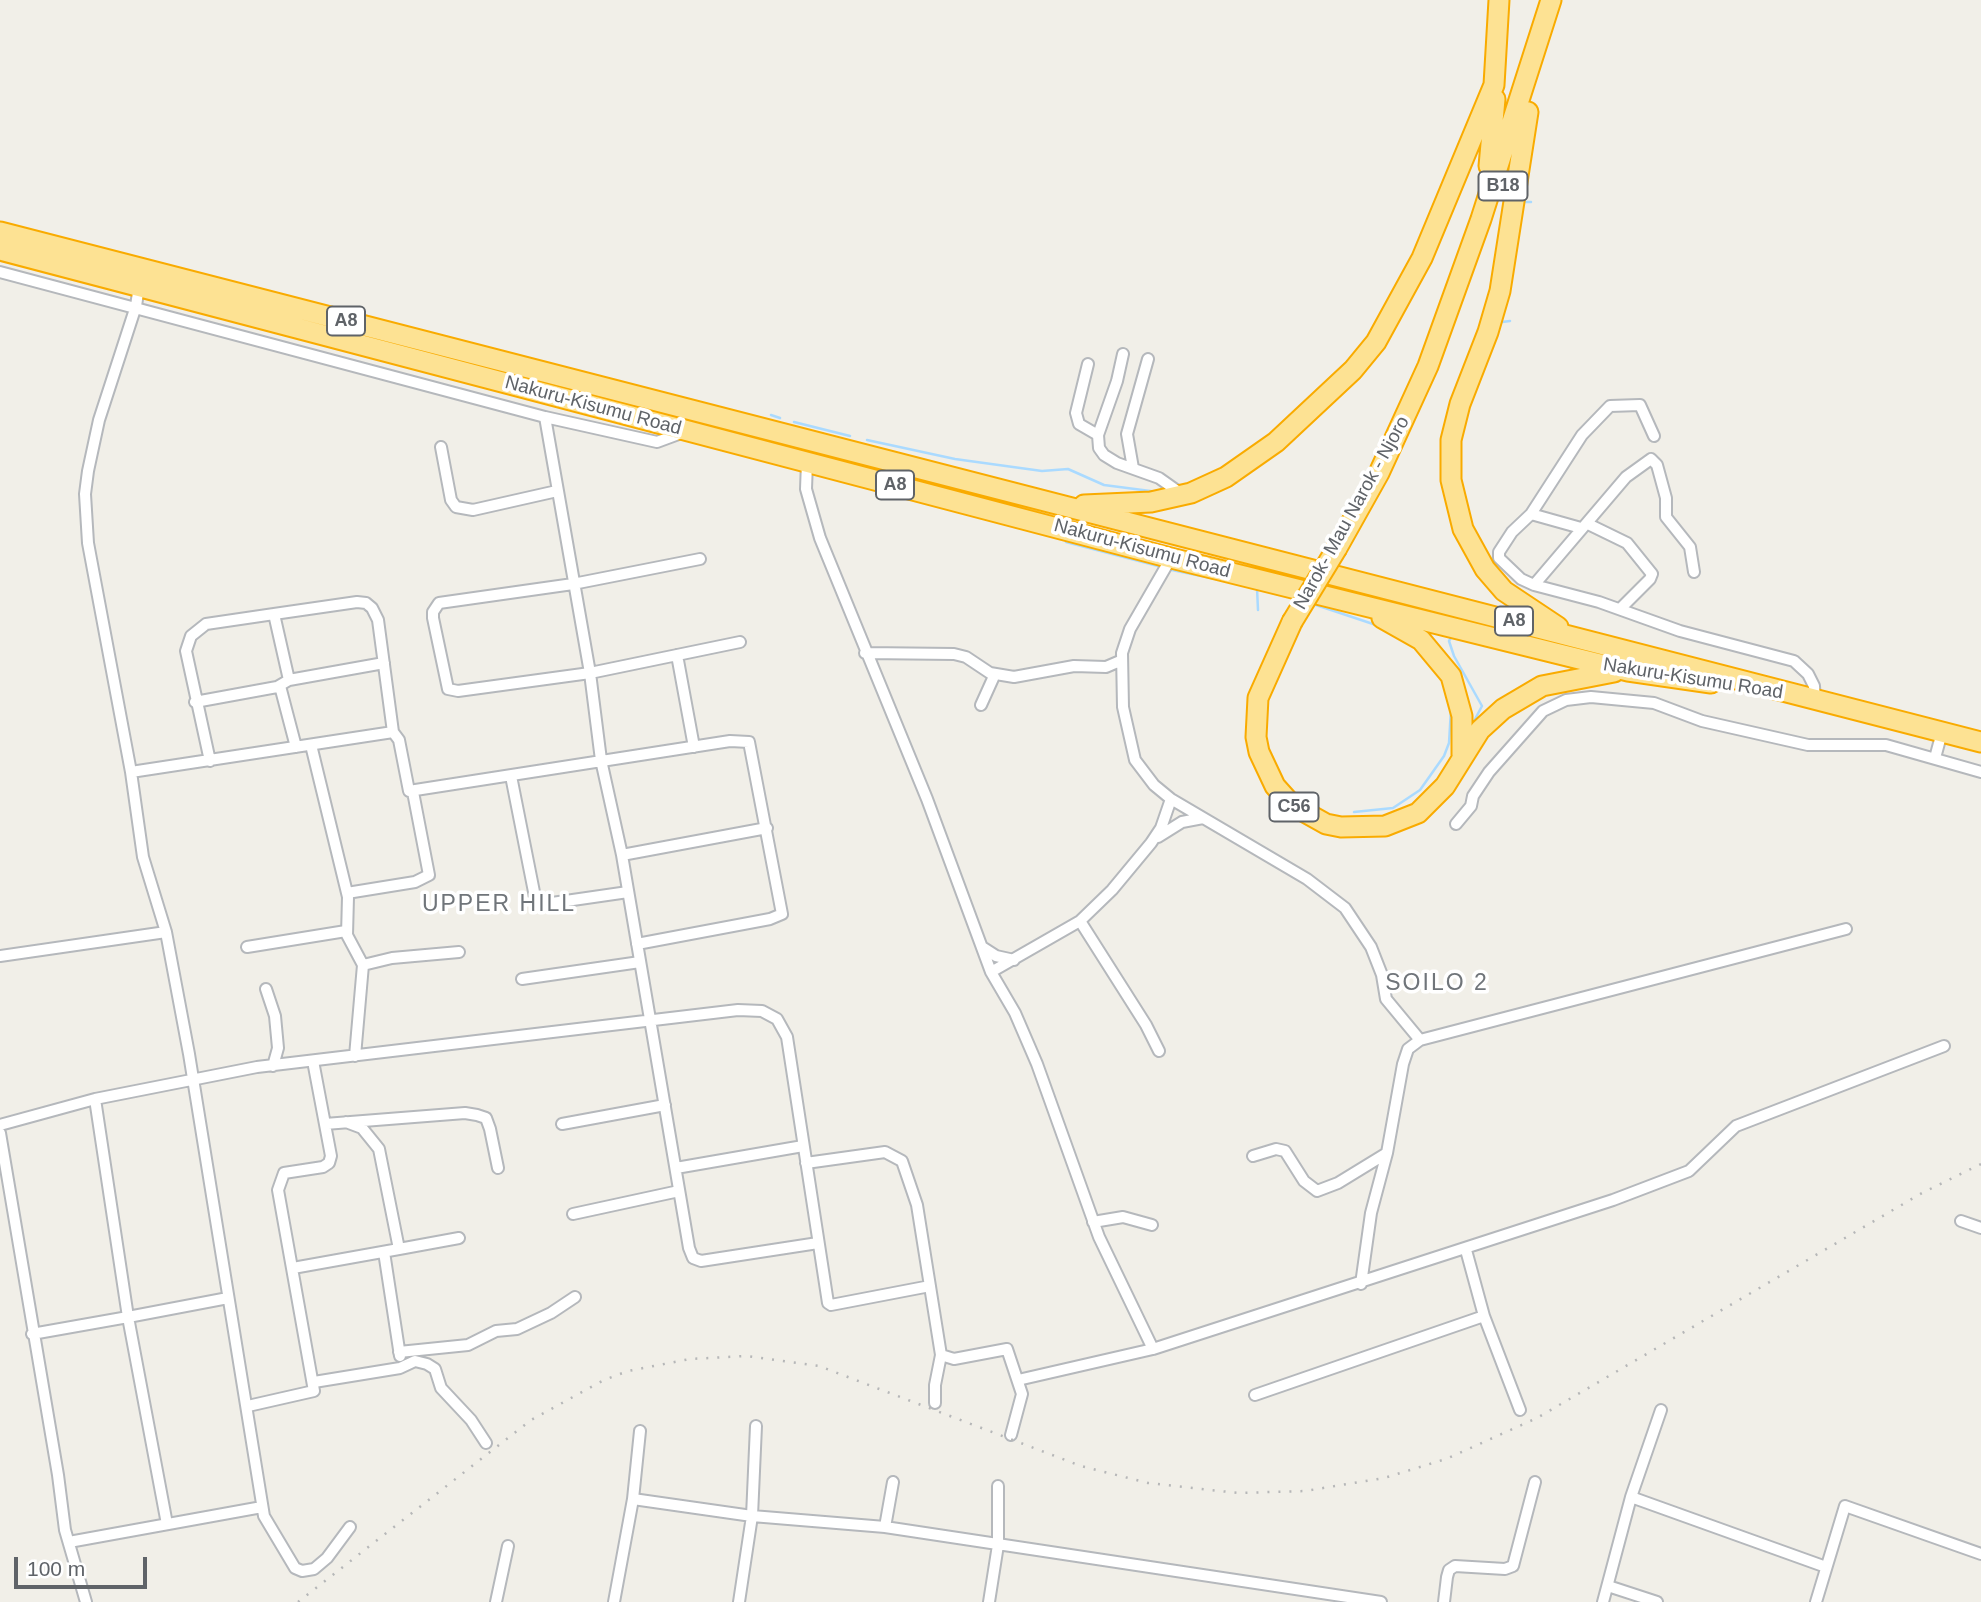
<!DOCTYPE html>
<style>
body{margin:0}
#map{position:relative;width:1981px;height:1602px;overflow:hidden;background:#f1efe8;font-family:Helvetica,sans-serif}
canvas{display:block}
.scale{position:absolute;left:14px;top:1557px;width:133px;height:32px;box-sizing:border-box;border:4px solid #5f6368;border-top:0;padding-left:9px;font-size:21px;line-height:24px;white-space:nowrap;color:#5f6368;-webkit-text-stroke:5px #fff;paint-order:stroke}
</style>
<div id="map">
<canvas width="1981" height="1602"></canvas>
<div class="scale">100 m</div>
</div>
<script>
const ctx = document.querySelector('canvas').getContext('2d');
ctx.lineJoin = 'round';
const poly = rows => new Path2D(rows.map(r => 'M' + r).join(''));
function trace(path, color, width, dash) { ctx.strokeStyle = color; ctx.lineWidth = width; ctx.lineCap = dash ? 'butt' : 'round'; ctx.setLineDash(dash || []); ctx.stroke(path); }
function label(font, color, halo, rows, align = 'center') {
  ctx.font = font + ' Helvetica,sans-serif'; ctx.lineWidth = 7; ctx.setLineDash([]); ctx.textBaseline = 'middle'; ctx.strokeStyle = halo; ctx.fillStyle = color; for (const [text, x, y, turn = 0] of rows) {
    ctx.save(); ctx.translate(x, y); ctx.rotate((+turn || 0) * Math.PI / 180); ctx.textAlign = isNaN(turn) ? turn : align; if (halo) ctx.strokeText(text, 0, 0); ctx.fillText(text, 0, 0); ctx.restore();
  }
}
trace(poly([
 [1524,202,1531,202],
 [1502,322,1510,321],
 [771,415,780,418],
 [794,422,850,436],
 [867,440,955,459,1042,471,1068,469,1104,485,1158,492],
 [1066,542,1158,566],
 [1172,570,1216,579],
 [1257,588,1258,610],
 [1313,604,1376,625],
 [1452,636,1449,641,1454,656,1482,706,1474,721],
 [1354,812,1393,808,1420,790,1444,756,1449,743,1451,709]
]), '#aadaff', 2.5);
const street = poly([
 [0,272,545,417,657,442,684,432],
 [139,286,136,306,99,420,88,471,85,494,88,543,131,772,143,857,166,932,189,1054,264,1516,295,1568,302,1571,314,1569,327,1558,350,1527],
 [1123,354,1117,381,1098,435,1099,448,1104,455,1117,463,1159,478,1183,495],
 [1088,364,1076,413,1079,424,1098,435],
 [545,417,590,673,601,760,622,855,689,1248,693,1258,701,1261,818,1243],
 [441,447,451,500,456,507,473,510,557,491],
 [807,462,806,489,820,538,927,799,991,972,1015,1013,1037,1064,1099,1237,1153,1349],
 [1133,468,1127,434,1148,359],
 [1531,514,1582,435,1610,406,1640,405,1654,436],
 [1588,524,1627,543,1652,574,1650,579,1620,609],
 [1581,528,1531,514,1512,532,1499,552,1499,558,1521,579,1534,585,1599,602,1680,631,1794,661,1808,674,1814,686,1815,701],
 [1171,558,1130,629,1122,653,1123,707,1135,760,1154,785,1171,799,1307,879,1345,908,1371,947,1382,975,1386,999,1420,1040],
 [700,559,573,584,439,603,433,612,433,618,448,689,458,691,590,673,740,642],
 [1534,585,1626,477,1651,459,1657,465,1666,498,1666,517,1690,547,1694,572],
 [865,653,954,654,966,657,990,673,1014,677,1074,666,1106,667,1120,661],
 [677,655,694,747],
 [289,680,274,614,357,602,366,603,372,608,378,620,393,732,399,740,409,791,730,741,749,742,782,914,770,919,637,944],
 [280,686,296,747],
 [195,702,277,687,289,680,384,663],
 [981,705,995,674],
 [311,745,348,897,347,935,363,965,355,1056],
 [1935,758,1942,732],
 [210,761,186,651,191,636,206,624,274,614],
 [131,772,393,732],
 [511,776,536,902,545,904,628,892],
 [1456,824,1471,806,1473,796,1489,772,1543,711,1566,700,1591,697,1654,703,1702,721,1808,745,1886,745,1981,772],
 [1158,837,1182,822,1203,818],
 [622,855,767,828],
 [347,893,415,882,429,875,413,792],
 [1080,921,1146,1025,1159,1051],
 [247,947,346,931],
 [982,947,996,956,1014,960],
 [0,956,166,932],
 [363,965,392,958,459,952],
 [991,972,1080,921,1112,890,1151,843,1161,828,1171,799],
 [522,979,640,962],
 [266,989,275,1016,278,1048,273,1066],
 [325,1124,465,1113,477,1115,486,1118,490,1129,498,1168],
 [562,1124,665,1105],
 [0,1125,95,1099,257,1067,738,1010,762,1011,777,1019,787,1037,828,1303,831,1305,930,1286],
 [0,1133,58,1475,65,1530,86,1602],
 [1253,1156,1276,1149,1285,1151,1304,1181,1317,1191,1338,1183,1387,1153],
 [806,1163,885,1152,902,1161,917,1205,941,1355,935,1385,935,1403],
 [676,1168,803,1146],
 [573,1214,679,1191],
 [1961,1221,1981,1228],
 [1093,1222,1123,1217,1152,1225],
 [399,1249,459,1238],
 [1466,1250,1484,1316,1520,1410],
 [384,1252,400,1356],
 [293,1268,399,1249,379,1149,362,1128,346,1122],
 [1361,1284,1371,1213,1387,1153,1403,1064,1408,1049,1420,1040,1846,929],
 [32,1334,128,1317,95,1099],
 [399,1352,468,1345,496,1331,517,1329,551,1313,575,1297],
 [941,1355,954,1359,1007,1349,1022,1394,1011,1435],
 [1018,1380,1153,1349,1613,1200,1689,1171,1736,1126,1944,1046],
 [314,1382,400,1368,415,1361,427,1364,435,1369,441,1388,471,1420,486,1443],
 [1255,1395,1484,1316],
 [248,1406,314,1391,278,1190,284,1173,323,1167,329,1163,331,1156,313,1061],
 [1631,1497,1826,1567],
 [633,1499,752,1516,885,1527,1381,1602],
 [167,1524,128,1317,228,1298],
 [885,1527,893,1482],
 [69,1542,262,1507],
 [1608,1586,1657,1602],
 [496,1602,508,1546],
 [614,1602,633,1499,640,1431],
 [739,1602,752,1516,756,1426],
 [989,1602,998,1545,998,1486],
 [1444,1602,1447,1577,1449,1570,1455,1566,1505,1569,1513,1566,1535,1482],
 [1603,1602,1631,1497,1661,1410],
 [1816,1602,1845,1506,1981,1554]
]);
const highway = poly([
 [1528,112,1500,291,1488,332,1460,404,1451,440,1451,480,1463,529,1485,569,1504,591,1558,627],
 [1489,166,1495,99],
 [0,232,1981,742],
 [0,250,1171,558,1628,671,1711,683],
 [1084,505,1151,502,1191,493,1226,477,1276,442,1353,370,1376,342,1422,258,1494,85,1499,0],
 [1337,548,1379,473,1428,366,1481,219,1551,0],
 [1382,618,1421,640,1451,676,1462,716,1462,755],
 [1292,622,1258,698,1256,737,1259,752,1275,786,1292,805,1326,824,1341,827,1385,826,1418,813,1445,786,1480,730,1503,709,1542,686,1614,672]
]);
trace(street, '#b5b8bc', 14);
trace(highway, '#f9ab00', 23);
trace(street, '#fff', 10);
trace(highway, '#fde293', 19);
trace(poly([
 [298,1602,531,1420,604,1380,628,1371,690,1359,746,1356,819,1366,1081,1466,1148,1483,1238,1493,1305,1491,1384,1478,1446,1459,1537,1418,1922,1193,1981,1164]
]), '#b6b7b8', 2.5, [2, 9]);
const highwayBridge = poly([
 [1292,622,1337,548]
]);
trace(highwayBridge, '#f9ab00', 23, []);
trace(highwayBridge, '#fde293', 19);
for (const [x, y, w] of [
 [1503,186,49],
 [346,321,38],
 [895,485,38],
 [1514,621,38],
 [1294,807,49]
]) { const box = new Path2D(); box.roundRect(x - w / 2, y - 14.5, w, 29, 5); ctx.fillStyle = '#fff'; ctx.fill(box); trace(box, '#5f6368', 2); }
label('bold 18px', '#5f6368', null, [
 ["B18",1503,186],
 ["A8",346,321],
 ["A8",895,485],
 ["A8",1514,621],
 ["C56",1294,807]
]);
label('19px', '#5f6368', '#fff', [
 ["Nakuru-Kisumu Road",593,406,15],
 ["Narok- Mau Narok - Njoro",1352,513,-61],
 ["Nakuru-Kisumu Road",1142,549,15],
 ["Nakuru-Kisumu Road",1693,679,9]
]);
ctx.letterSpacing = '2px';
label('23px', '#70757a', '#fff', [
 ["UPPER HILL",499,905],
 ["SOILO 2",1437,984]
]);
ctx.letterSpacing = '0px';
</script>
